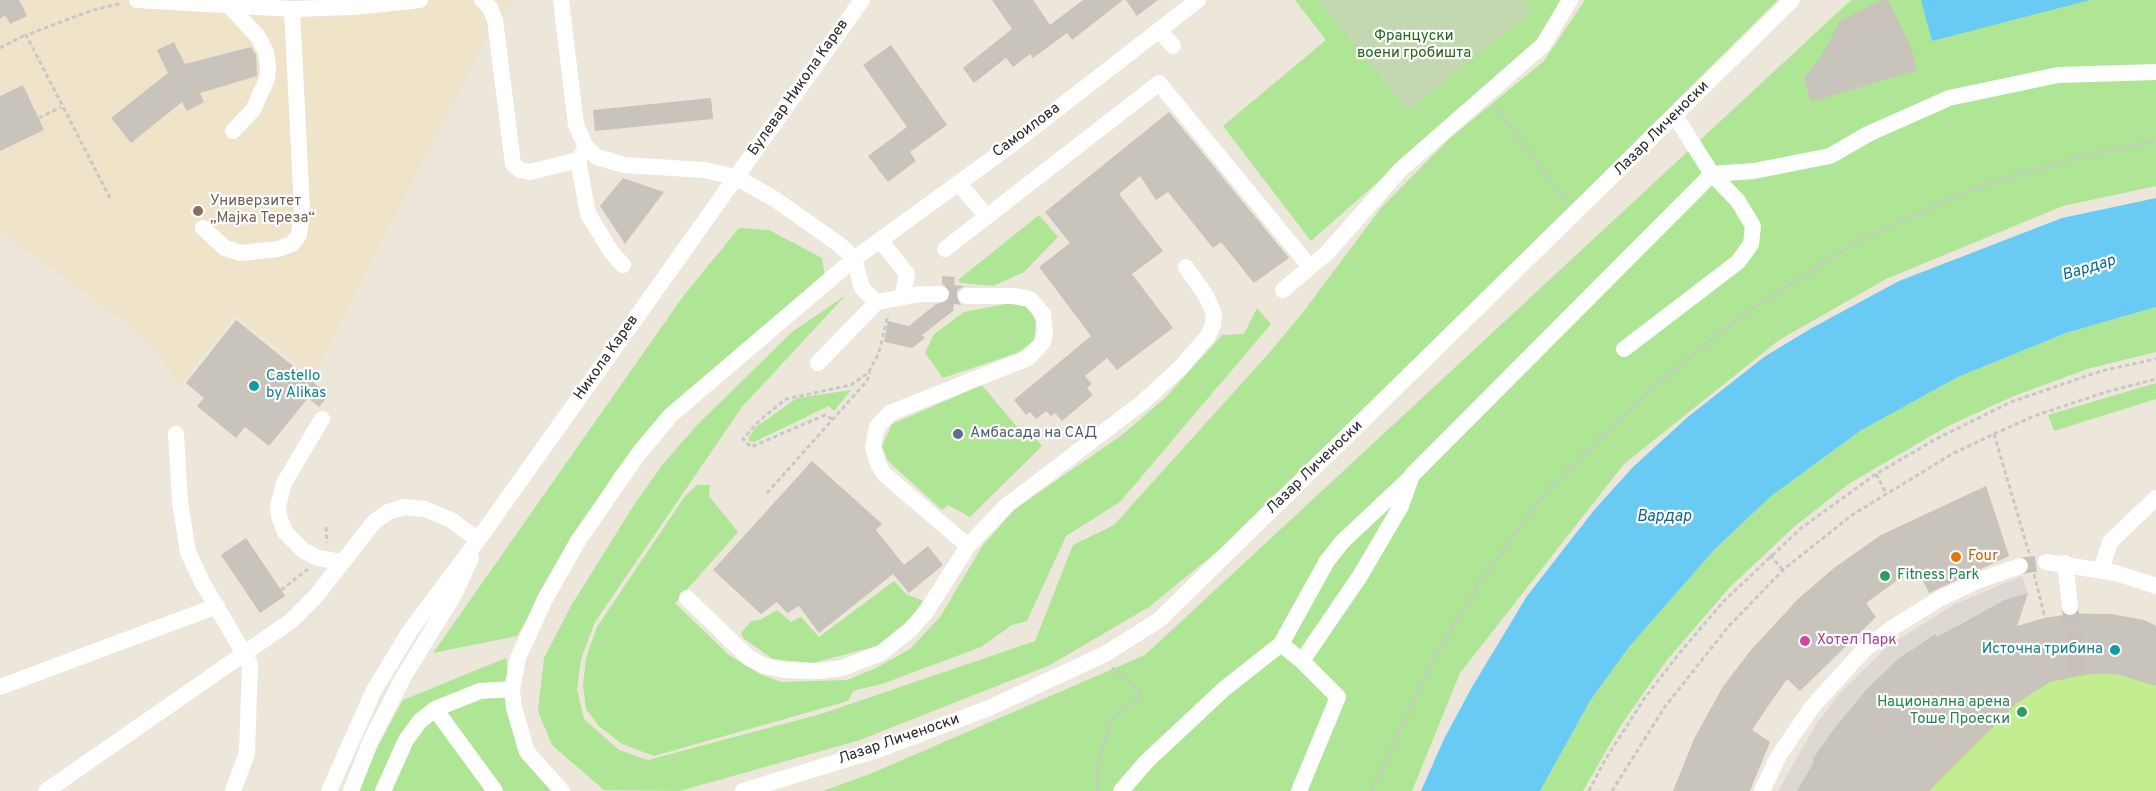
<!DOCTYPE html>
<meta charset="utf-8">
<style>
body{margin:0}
canvas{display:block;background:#ede6db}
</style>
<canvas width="2156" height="791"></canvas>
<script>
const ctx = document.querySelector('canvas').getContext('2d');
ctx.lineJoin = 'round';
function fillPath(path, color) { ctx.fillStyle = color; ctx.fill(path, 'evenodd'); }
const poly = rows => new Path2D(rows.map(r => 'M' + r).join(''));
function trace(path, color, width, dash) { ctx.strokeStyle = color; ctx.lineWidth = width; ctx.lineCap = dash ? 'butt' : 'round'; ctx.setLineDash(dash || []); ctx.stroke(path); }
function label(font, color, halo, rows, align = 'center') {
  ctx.font = font + ' Overpass,sans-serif'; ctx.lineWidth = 4.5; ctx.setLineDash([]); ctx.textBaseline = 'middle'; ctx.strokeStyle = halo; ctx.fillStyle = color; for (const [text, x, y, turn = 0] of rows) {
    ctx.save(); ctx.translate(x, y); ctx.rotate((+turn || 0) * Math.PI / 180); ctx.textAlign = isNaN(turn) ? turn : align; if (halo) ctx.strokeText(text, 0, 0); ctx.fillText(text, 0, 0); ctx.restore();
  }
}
fillPath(poly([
 [0,0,513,0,487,36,313,377,236,315,179,385,159,354,129,325,0,231]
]), '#efe4c9');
fillPath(poly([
 [1295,0,1563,0,1541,38,1311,241,1223,126,1326,40],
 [1585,0,1778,0,1245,529,1149,607,1050,665,860,740,680,791,604,790,552,745,538,711,544,658,571,606,634,505,663,464,696,426,792,332,846,295,742,407,595,622,581,659,577,689,584,719,619,750,648,760,821,714,1035,641,1073,545,1114,525,1269,353,1304,311,1381,208,1449,139,1544,61],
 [1851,0,2156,0,2156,186,2063,206,1886,279,1779,340,1624,464,1460,673,1412,791,823,791,870,774,1145,655],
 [1039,215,1058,237,1024,272,993,286,961,283,958,280],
 [739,228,769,230,822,258,825,277,659,417,615,472,517,636,433,653,684,295],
 [1016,302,1029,308,1036,322,1034,341,1017,353,943,378,925,353,934,334,964,312],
 [2156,307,2156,352,2087,369,2014,396,1948,426,1850,483,1795,526,1730,587,1667,660,1621,725,1583,791,1540,791,1590,701,1629,647,1715,549,1770,497,1860,431,1958,377,2066,333],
 [1257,308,1271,324,1120,502,1066,536,1027,621,1012,625,981,647,882,684,853,691,848,701,654,756,622,744,599,726,586,709,583,685,586,658,597,627,685,496,697,485,710,485,709,496,738,532,675,603,729,655,760,674,781,682,847,680,876,668,910,649,940,617,983,545,1015,509,1122,435,1166,397,1222,335,1244,334],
 [2156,383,2156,399,2054,431,2048,415],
 [982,385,1022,433,1029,429,1042,446,970,517,948,505,942,510,888,461,882,446,892,424],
 [851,390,834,411,829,406,754,442,749,441,749,437,756,427,797,398],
 [894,581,906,594,923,601,903,629,877,646,813,663,773,659,744,639,741,633,751,621,760,620,777,610,791,622,801,617,819,637],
 [506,658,517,749,566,791,358,791,365,770,403,700]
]), '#aee695');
fillPath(poly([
 [1318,0,1524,0,1532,11,1408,111]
]), '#c3d7b1');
fillPath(poly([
 [2076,613,2111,614,2144,620,2156,626,2156,791,1826,791,2003,631,2045,618]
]), '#c3ee90');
fillPath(poly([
 [2022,576,2028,593,2004,600,1956,626,1953,658,1934,634,1898,659,1866,690,1812,760,1835,777,1797,791,1778,791,1816,724,1841,692,1888,646,1955,604]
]), '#ddd9d2');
fillPath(poly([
 [1921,0,2090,0,1932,41],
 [2156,198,2156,307,2066,333,1958,377,1860,431,1770,497,1715,549,1629,647,1590,701,1540,791,1421,791,1444,739,1472,687,1527,596,1595,509,1633,467,1689,416,1764,357,1810,329,1899,281,2062,218]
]), '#69cbf4');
fillPath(poly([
 [0,0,19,0,27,16,10,24,5,15,0,19],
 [992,0,1033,0,1050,25,1083,0,1123,0,1072,40,1067,33,1033,58,1030,54,1013,67,1006,58,974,83,963,68,1012,29],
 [1126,0,1158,0,1137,16],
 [1881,0,1888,0,1910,45,1917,70,1811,102,1804,78,1822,55,1840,21],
 [174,42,185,64,251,47,256,55,257,76,200,93,204,102,187,111,182,102,131,143,111,118,168,73,157,50],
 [891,45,947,125,910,152,916,161,888,182,868,156,907,127,863,65],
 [23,85,44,130,0,151,0,96],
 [711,98,713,119,595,131,593,110],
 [1169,112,1289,258,1254,283,1221,242,1213,248,1168,192,1156,200,1140,176,1119,194,1163,251,1132,274,1173,328,1117,370,1107,358,1085,376,1092,384,1087,388,1093,395,1062,421,1055,413,1051,416,1046,411,1036,419,1030,412,1026,415,1014,400,1091,336,1039,267,1070,243,1045,212],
 [623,178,664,192,625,244,600,206],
 [942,276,955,277,954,285,965,286,957,290,956,295,961,305,954,304,953,311,922,335,925,338,912,348,884,342,888,321,909,326,936,304,950,300,950,289,942,284],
 [236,320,329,395,319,407,308,398,269,446,245,427,236,438,197,406,204,398,186,383],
 [812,461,882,524,876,530,904,565,928,546,943,565,909,593,893,574,819,633,799,606,787,613,777,602,761,614,713,570],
 [1986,486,2009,556,1929,593,1917,569,1895,582,1866,603,1876,617,1800,691,1787,679,1771,702,1752,730,1770,742,1750,791,1673,791,1694,739,1722,688,1750,651,1798,599,1834,568,1881,535],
 [246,538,285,596,260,613,221,555],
 [2028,593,2017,626,2045,618,2064,615,2072,617,2078,614,2111,614,2144,620,2156,626,2156,686,2116,674,2090,674,2050,682,2017,703,1929,791,1797,791,1814,762,1812,760,1834,729,1866,690,1898,659,1935,634,1937,637,2004,600]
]), '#c8c3bb');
trace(poly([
 [941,294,966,296],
 [2020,566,2046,562],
 [2070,607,2078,676]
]), '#c6c0b8', 16, [16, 8]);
trace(poly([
 [0,48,25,35],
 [1496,107,1566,201],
 [39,118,61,107],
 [110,198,26,35,93,10,123,3],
 [879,352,888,315],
 [832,419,825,415,751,447,743,439,760,420,786,399,851,385,868,373,879,353],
 [1994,434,2029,553],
 [1876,474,1886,493],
 [767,493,867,381,870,372],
 [326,527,327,543],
 [1770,555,1783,570],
 [2034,574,2045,618],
 [281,590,308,569],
 [1098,791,1097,770,1110,720,1140,697,1139,691,1112,668],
 [1372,791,1434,657,1484,576,1544,494,1652,388,1739,317,1858,241,1977,187,2082,156,2156,141],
 [1589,791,1605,760,1644,699,1678,655,1723,602,1800,529,1876,474,1936,439,2011,402,2101,371,2156,359],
 [1612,791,1664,708,1728,627,1783,570,1852,515,1952,454,1994,434,2034,416,2106,392,2156,379]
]), '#c8c8c8', 3, [4.5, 3]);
trace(poly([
 [137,0,292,9,353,7,420,0],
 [482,0,490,8,495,20,513,164,520,170,530,172,578,160],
 [561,0,576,125,586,147,597,157,624,165,704,170,736,177,776,200,840,245,854,259,862,288,877,302,920,294,941,294],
 [228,4,258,37,266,52,268,67,267,79,253,110,233,131],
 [1159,30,1173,46],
 [584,150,578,160,588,214,612,253,623,265],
 [958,183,986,215],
 [203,228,225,248,241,253,278,249,292,244,299,235,302,209,292,9],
 [880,240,907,274,902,297],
 [945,249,1159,83,1310,267],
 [1283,290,1328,252,1400,170,1543,45,1570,0],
 [966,296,1013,296,1030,299,1043,314,1045,332,1043,342,1028,358,890,413,877,427,873,447,878,464,884,474,968,546],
 [1624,349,1738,262,1751,244,1753,226,1738,201,1712,174,1675,116],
 [818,363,877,302],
 [322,419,284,483,278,506,279,516,285,532,304,551,318,558,342,562],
 [176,434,180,502,188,552,202,582,250,664,247,753,233,791],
 [2046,562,2116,573,2156,586],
 [2065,563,2070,607],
 [2101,570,2110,542,2156,498],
 [687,598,749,658,765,666,784,670,820,671,842,668,881,653,911,629,926,612,968,546,1006,506,1143,402,1180,368,1208,336,1213,325,1214,314,1206,296,1186,267],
 [1281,644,1302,661,1360,576,1401,506,1412,475,1712,174,1754,171,1830,156,1868,134,1949,98,2058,75,2156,72],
 [0,687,217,606],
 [435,709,495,791],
 [46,791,291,621,316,596,374,522,388,512,404,507,425,509,451,520,478,540],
 [329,791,374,690,410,631,478,540,862,0],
 [351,791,372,738,404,676,455,593,471,558],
 [383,791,406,740,420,721,435,709,480,691,512,689],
 [562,791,527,752,514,708,512,689,518,658,545,599,578,541,639,453,671,415,854,259,1011,145,1198,0],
 [743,791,880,749,989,708,1105,654,1159,620,1792,0],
 [1121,791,1147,761,1224,689,1281,644,1327,561,1342,542,1410,478],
 [1299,791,1338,697,1302,661],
 [1762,791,1778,757,1812,707,1863,651,1892,628,1939,599,1977,581,2020,566]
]), '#fff', 16);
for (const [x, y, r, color] of [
 [198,211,6,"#8d6e63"],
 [254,386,6,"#0f9aa8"],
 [958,434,6,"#5c6f8a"],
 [1956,557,6,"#e8710a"],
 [1885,576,6,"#2e9e5b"],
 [1805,641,6,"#d1479c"],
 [2115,650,6,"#0f9aa8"],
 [2022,712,6,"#2e9e5b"]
]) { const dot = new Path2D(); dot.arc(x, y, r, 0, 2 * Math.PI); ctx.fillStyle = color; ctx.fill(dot); trace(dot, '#fff', 2); }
label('15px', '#256a16', '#fff', [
 ["Француски",1414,37],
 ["воени гробишта",1414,54]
]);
label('15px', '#2a2a2a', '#fff', [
 ["Булевар Никола Карев",799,88,-55],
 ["Лазар Личеноски",1662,129,-45],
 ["Самоилова",1027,131,-37],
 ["Никола Карев",607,358,-55],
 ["Лазар Личеноски",1315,468,-44],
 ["Лазар Личеноски",899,740,-19]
]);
label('15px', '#785e54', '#fff', [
 ["Универзитет",210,202],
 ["„Мајка Тереза“",210,219]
], 'left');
label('15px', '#0d838f', '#fff', [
 ["Castello",266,377],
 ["by Alikas",266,394],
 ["Источна трибина",2103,650,"right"]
], 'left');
label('15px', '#4e5e75', '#fff', [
 ["Амбасада на САД",970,434]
], 'left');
label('15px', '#c56008', '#fff', [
 ["Four",1968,557]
], 'left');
label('15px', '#27864d', '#fff', [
 ["Fitness Park",1897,576],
 ["Национална арена",2010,703,"right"],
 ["Тоше Проески",2010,720,"right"]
], 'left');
label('15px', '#b23c85', '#fff', [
 ["Хотел Парк",1817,641]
], 'left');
label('italic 16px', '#0767a1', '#fff', [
 ["Вардар",2089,269,-17],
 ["Вардар",1664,518]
]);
</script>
